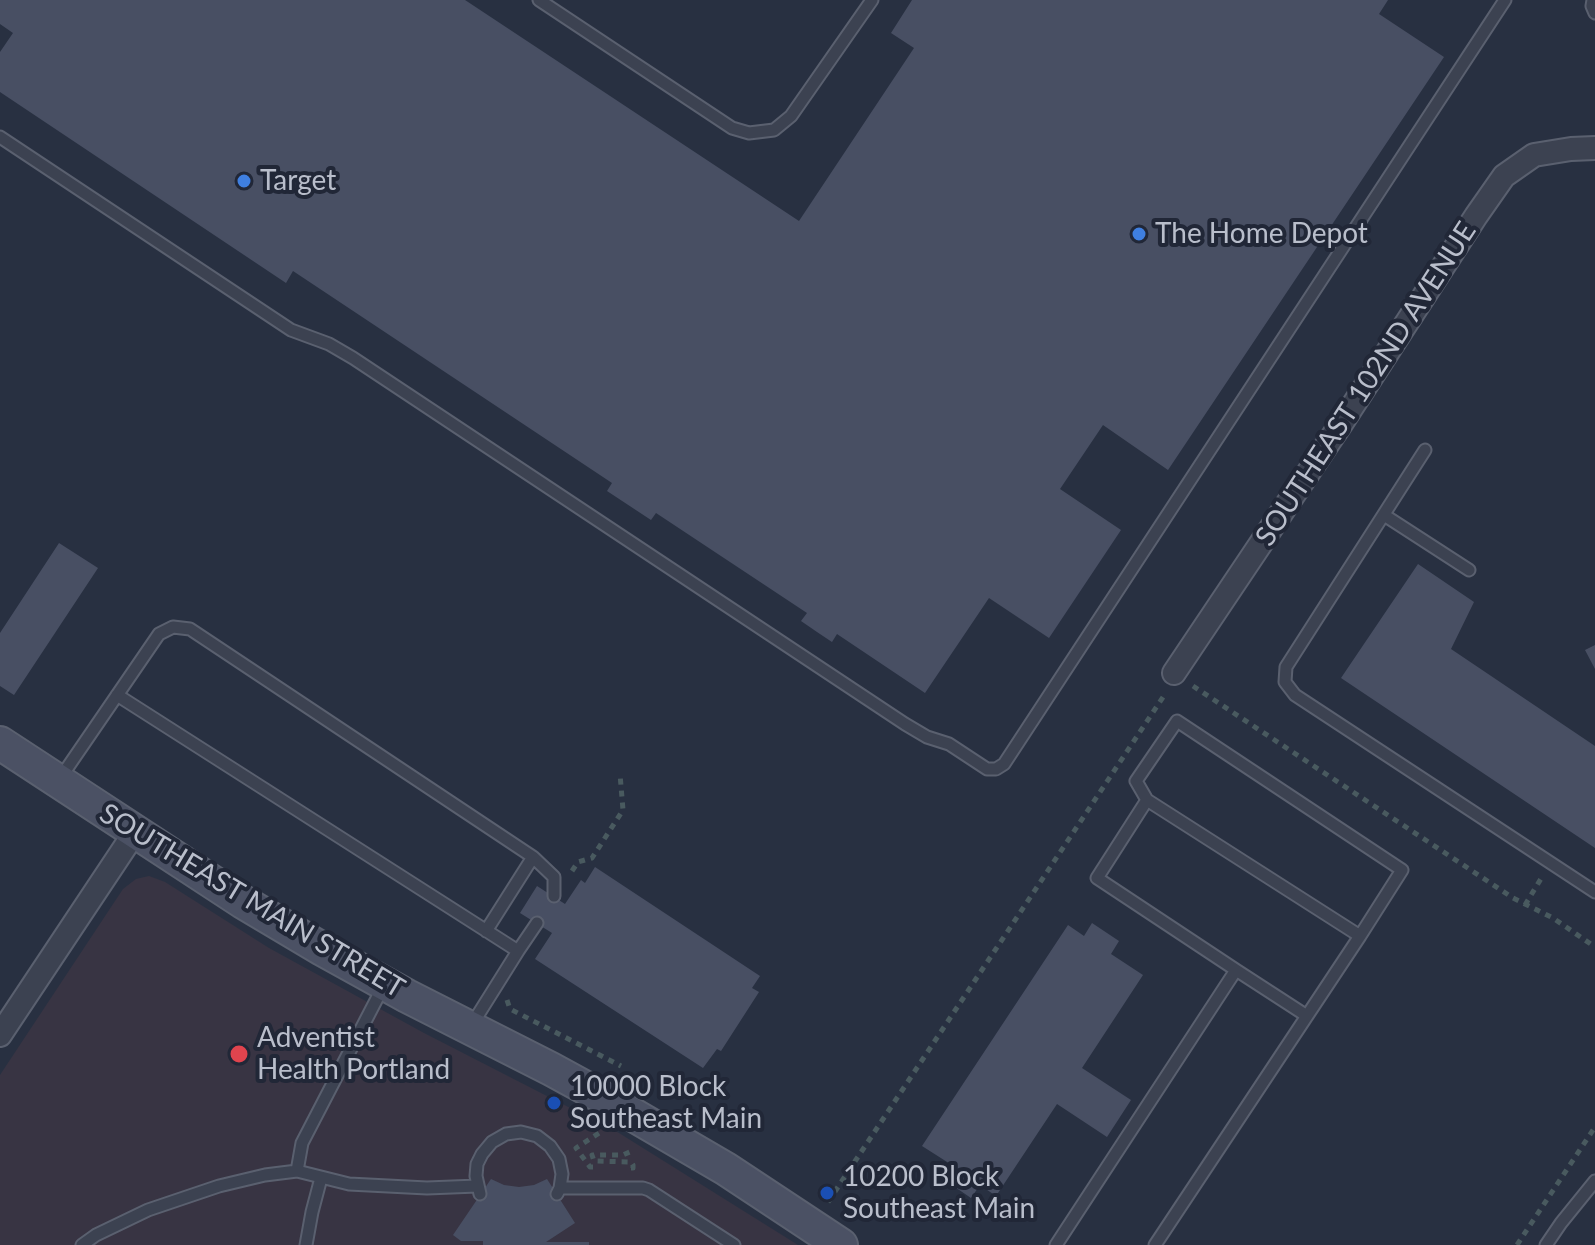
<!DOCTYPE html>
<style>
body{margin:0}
canvas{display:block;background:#283041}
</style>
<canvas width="1595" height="1245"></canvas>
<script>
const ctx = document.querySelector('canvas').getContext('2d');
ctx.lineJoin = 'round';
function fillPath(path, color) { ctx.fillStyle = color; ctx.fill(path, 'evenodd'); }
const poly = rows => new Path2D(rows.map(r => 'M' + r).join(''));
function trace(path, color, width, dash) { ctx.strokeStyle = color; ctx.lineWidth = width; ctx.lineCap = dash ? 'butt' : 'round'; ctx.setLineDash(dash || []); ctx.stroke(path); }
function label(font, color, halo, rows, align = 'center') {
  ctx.font = font + ' Lato,sans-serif'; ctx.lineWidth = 8; ctx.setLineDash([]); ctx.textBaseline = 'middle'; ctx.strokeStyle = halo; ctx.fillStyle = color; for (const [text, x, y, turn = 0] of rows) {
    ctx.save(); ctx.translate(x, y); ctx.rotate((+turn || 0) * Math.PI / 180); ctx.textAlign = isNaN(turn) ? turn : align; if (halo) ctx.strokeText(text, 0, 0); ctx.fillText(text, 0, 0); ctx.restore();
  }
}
fillPath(poly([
 [149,876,165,882,269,948,424,1033,619,1133,798,1245,0,1245,0,1075,123,889,136,879]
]), '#383443');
fillPath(poly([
 [0,0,465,0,799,221,914,48,891,33,912,0,1388,0,1379,14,1444,57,1168,470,1103,425,1060,489,1121,530,1049,638,989,598,925,693,837,634,832,642,817,632,801,621,807,613,656,513,651,520,607,491,612,483,293,271,286,283,0,92,0,52,13,33,0,24],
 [59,543,98,568,14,695,0,686,0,633],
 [1418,564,1474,602,1451,649,1595,746,1595,848,1341,678],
 [1595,645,1595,669,1585,650],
 [595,867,760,976,752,988,759,992,721,1051,717,1049,703,1068,535,959,552,933,520,913,537,886,565,904,581,880,585,883],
 [1092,923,1119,941,1111,954,1143,975,1082,1068,1131,1100,1107,1137,1057,1104,996,1196,980,1185,971,1198,946,1181,955,1167,922,1146,1068,925,1084,936],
 [491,1179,504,1185,519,1187,534,1185,547,1179,575,1223,546,1242,589,1242,589,1245,483,1245,483,1241,461,1241,453,1235]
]), '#484f63');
const lane = poly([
 [539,0,732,128,749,133,774,130,791,116,872,0],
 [1593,0,1592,6,1595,13],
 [0,137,291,330,329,344,353,358,905,724,927,737,949,744,987,769,996,769,1004,764,1505,0],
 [1425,450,1286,667,1285,682,1295,695,1595,892],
 [1384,515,1469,570],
 [117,695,518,951,471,1026],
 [61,777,159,634,173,627,190,629,533,857,486,931],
 [1147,800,1136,781,1177,721,1402,870,1360,936],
 [533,857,554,877,554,896],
 [518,951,537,923],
 [1236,970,1307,1016],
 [297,1171,302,1143,384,985],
 [560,1188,643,1188,649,1190,734,1245],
 [480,1194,476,1176,477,1164,482,1154,492,1142,506,1134,521,1132,537,1136,550,1146,559,1159,562,1174,560,1188,557,1194],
 [82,1245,96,1235,148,1210,219,1186,265,1175,297,1171,349,1184,427,1188,477,1186],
 [306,1245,312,1212,321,1178],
 [1056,1245,1236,970,1097,878,1147,800,1360,936,1155,1245],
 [1546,1245,1561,1223,1595,1181]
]);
const street = poly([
 [1174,673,1341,424,1476,216,1504,176,1534,155,1571,149,1595,148],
 [0,1035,135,832]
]);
const secondary = poly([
 [0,743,243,902,322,949,407,996,551,1069,606,1099,726,1169,841,1245]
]);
trace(lane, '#5a606f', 15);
trace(street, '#5a606f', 26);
trace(secondary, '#5a606f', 36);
trace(poly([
 [1193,686,1513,898,1553,918,1595,947],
 [572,871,578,862,592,858,623,810,620,774],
 [1525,905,1542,877],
 [507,1000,510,1009,621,1066],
 [593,1167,590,1167,576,1148,599,1133],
 [631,1168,633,1168,633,1165,631,1162,594,1161,592,1155,623,1155,632,1151],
 [828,1202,1165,694],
 [1517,1245,1595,1127]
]), '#495a5f', 5, [6, 6]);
trace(lane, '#3c4251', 11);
trace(street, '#3c4251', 22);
trace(secondary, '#4b5164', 32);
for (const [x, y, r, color] of [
 [244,181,8,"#3f7fe0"],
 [1139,234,8,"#3f7fe0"],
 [239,1054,10,"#e0444e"],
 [554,1103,8,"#1a4fb4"],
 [827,1193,8,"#1a4fb4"]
]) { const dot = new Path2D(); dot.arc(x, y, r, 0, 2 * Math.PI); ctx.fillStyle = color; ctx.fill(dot); trace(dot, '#212737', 3); }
label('28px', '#b9becb', '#212737', [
 ["Target",260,181],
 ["The Home Depot",1155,234],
 ["Adventist",257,1038],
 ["Health Portland",257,1070],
 ["10000 Block",570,1087],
 ["Southeast Main",570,1119],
 ["10200 Block",843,1177],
 ["Southeast Main",843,1209]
], 'left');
label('28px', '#b9becb', '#212737', [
 ["SOUTHEAST 102ND AVENUE",1366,384,-57],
 ["SOUTHEAST MAIN STREET",252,901,31]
]);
</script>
